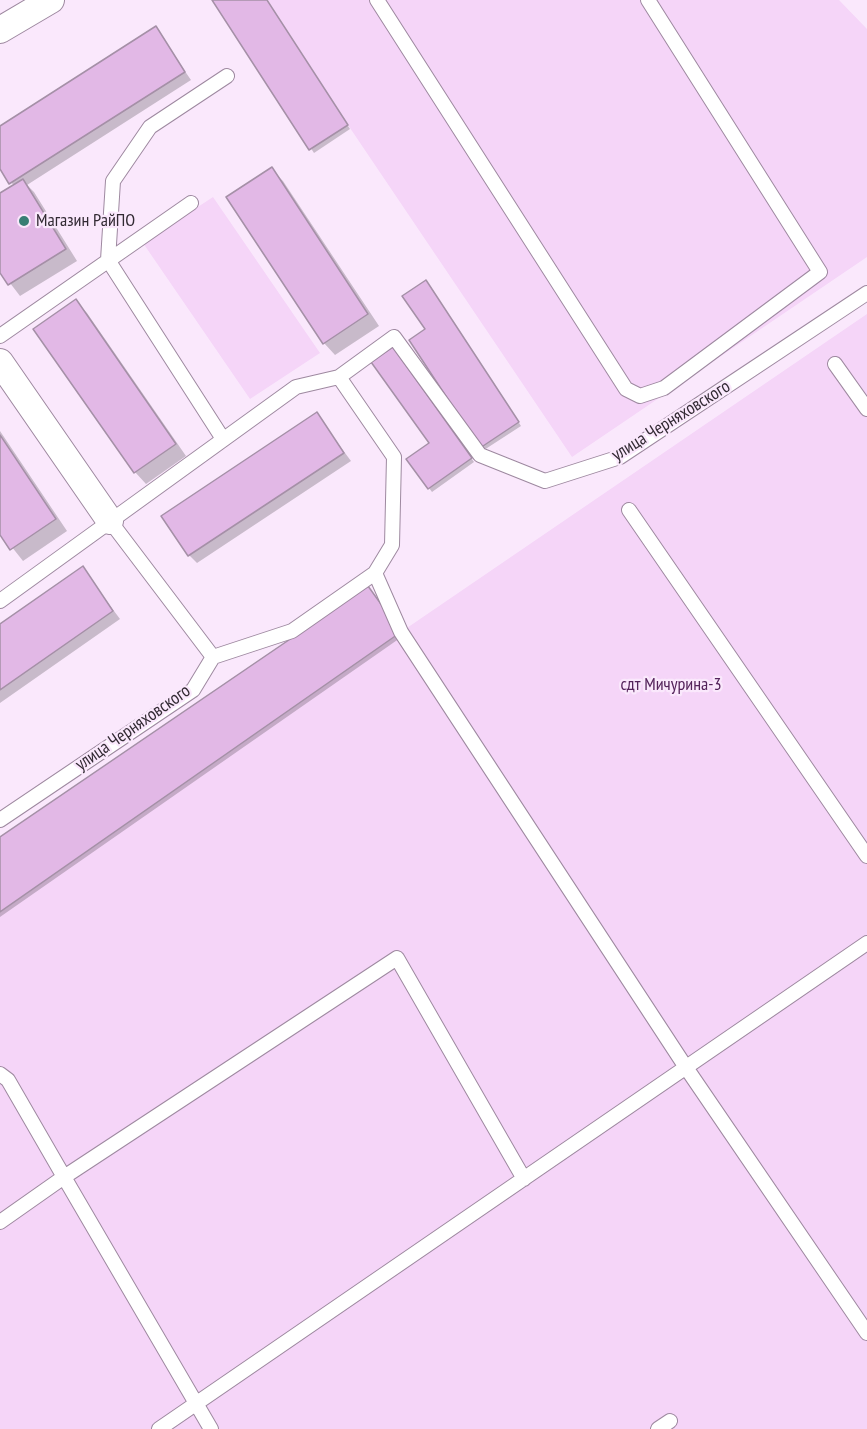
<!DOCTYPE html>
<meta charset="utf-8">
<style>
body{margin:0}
canvas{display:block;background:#fae8fc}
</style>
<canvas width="867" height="1429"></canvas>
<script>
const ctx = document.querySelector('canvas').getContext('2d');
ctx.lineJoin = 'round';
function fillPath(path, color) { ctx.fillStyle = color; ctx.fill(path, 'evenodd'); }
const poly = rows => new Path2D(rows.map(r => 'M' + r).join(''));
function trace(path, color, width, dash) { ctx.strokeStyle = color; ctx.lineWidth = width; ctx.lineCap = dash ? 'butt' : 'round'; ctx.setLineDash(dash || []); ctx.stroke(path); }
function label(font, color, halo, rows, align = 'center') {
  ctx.font = font + ' "PT Sans Narrow",sans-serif'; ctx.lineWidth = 4.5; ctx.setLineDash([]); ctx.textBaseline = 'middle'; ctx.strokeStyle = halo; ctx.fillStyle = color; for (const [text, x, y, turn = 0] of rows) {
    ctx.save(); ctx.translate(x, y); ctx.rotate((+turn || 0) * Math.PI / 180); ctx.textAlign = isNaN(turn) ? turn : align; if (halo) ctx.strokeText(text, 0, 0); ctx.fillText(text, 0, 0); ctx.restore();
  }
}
fillPath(poly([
 [267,0,839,0,867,29,867,257,572,457,348,125],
 [213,197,320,353,250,399,143,243],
 [867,314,867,1429,0,1429,0,912,401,632]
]), '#f5d5f8');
fillPath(poly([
 [214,0,267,0,350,129,314,153],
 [155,28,191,80,27,185,34,192,77,261,20,296,0,270,0,195,14,186,0,166,0,127],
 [271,169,283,181,379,326,335,355,324,343],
 [429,285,521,426,484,450,427,330],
 [75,301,87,313,186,456,146,484,135,472],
 [396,352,474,462,432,492,429,488,431,443],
 [316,414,351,461,197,563,189,555],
 [0,431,67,531,23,561,0,532],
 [82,568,120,619,0,703,0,626],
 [368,587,403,636,0,917,0,839]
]), '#0003');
const building = poly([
 [212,0,267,0,348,125,309,150,212,0],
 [156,26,185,72,9,184,0,169,0,126,156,26],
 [272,167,368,314,323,344,226,197,272,167],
 [23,179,66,249,8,285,0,273,0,193,23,179],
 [426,280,519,422,480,448,409,340,425,329,402,296,426,280],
 [76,299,176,444,134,473,33,329,76,299],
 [393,347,472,458,428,489,406,459,429,443,371,362,393,347],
 [317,412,344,453,188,556,161,516,317,412],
 [0,435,56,519,10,550,0,535,0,435],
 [83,566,113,611,0,690,0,624,83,566],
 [368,586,401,632,0,912,0,837,368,586]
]);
fillPath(building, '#e2b8e6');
trace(building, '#a590a7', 1.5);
const lane = poly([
 [377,0,626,389,640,396,664,388,820,272,648,0],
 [0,336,191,203],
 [835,364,867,409],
 [223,439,108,260,113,181,150,127,227,76],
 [629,510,867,856],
 [110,521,213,657],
 [375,573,401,632,685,1066,867,1333],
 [0,601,296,387,339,377],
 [0,820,193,690,213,657,292,631,375,573,392,545,394,457,339,377,394,337,480,455,545,481,620,457,867,293],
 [0,1074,8,1080,64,1177,0,1222],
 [159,1429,867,943],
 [211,1429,64,1177,397,958,524,1179],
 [658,1429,670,1421]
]);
const street = poly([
 [0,30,51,0],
 [0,362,110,521]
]);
trace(lane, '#9e89a0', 16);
trace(street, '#9e89a0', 28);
trace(lane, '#fff', 14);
trace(street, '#fff', 26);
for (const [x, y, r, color] of [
 [24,221,6,"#387e74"]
]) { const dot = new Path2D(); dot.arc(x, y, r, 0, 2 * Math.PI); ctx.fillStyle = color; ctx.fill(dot); trace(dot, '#fae8fc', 2); }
label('18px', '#322a33', '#fae8fc', [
 ["Магазин РайПО",36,221]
], 'left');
label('18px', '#322a33', '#fae8fc', [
 ["улица Черняховского",671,421,-32],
 ["улица Черняховского",133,728,-35]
]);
label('18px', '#54235b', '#fae8fc', [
 ["сдт Мичурина-3",671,685]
]);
</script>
